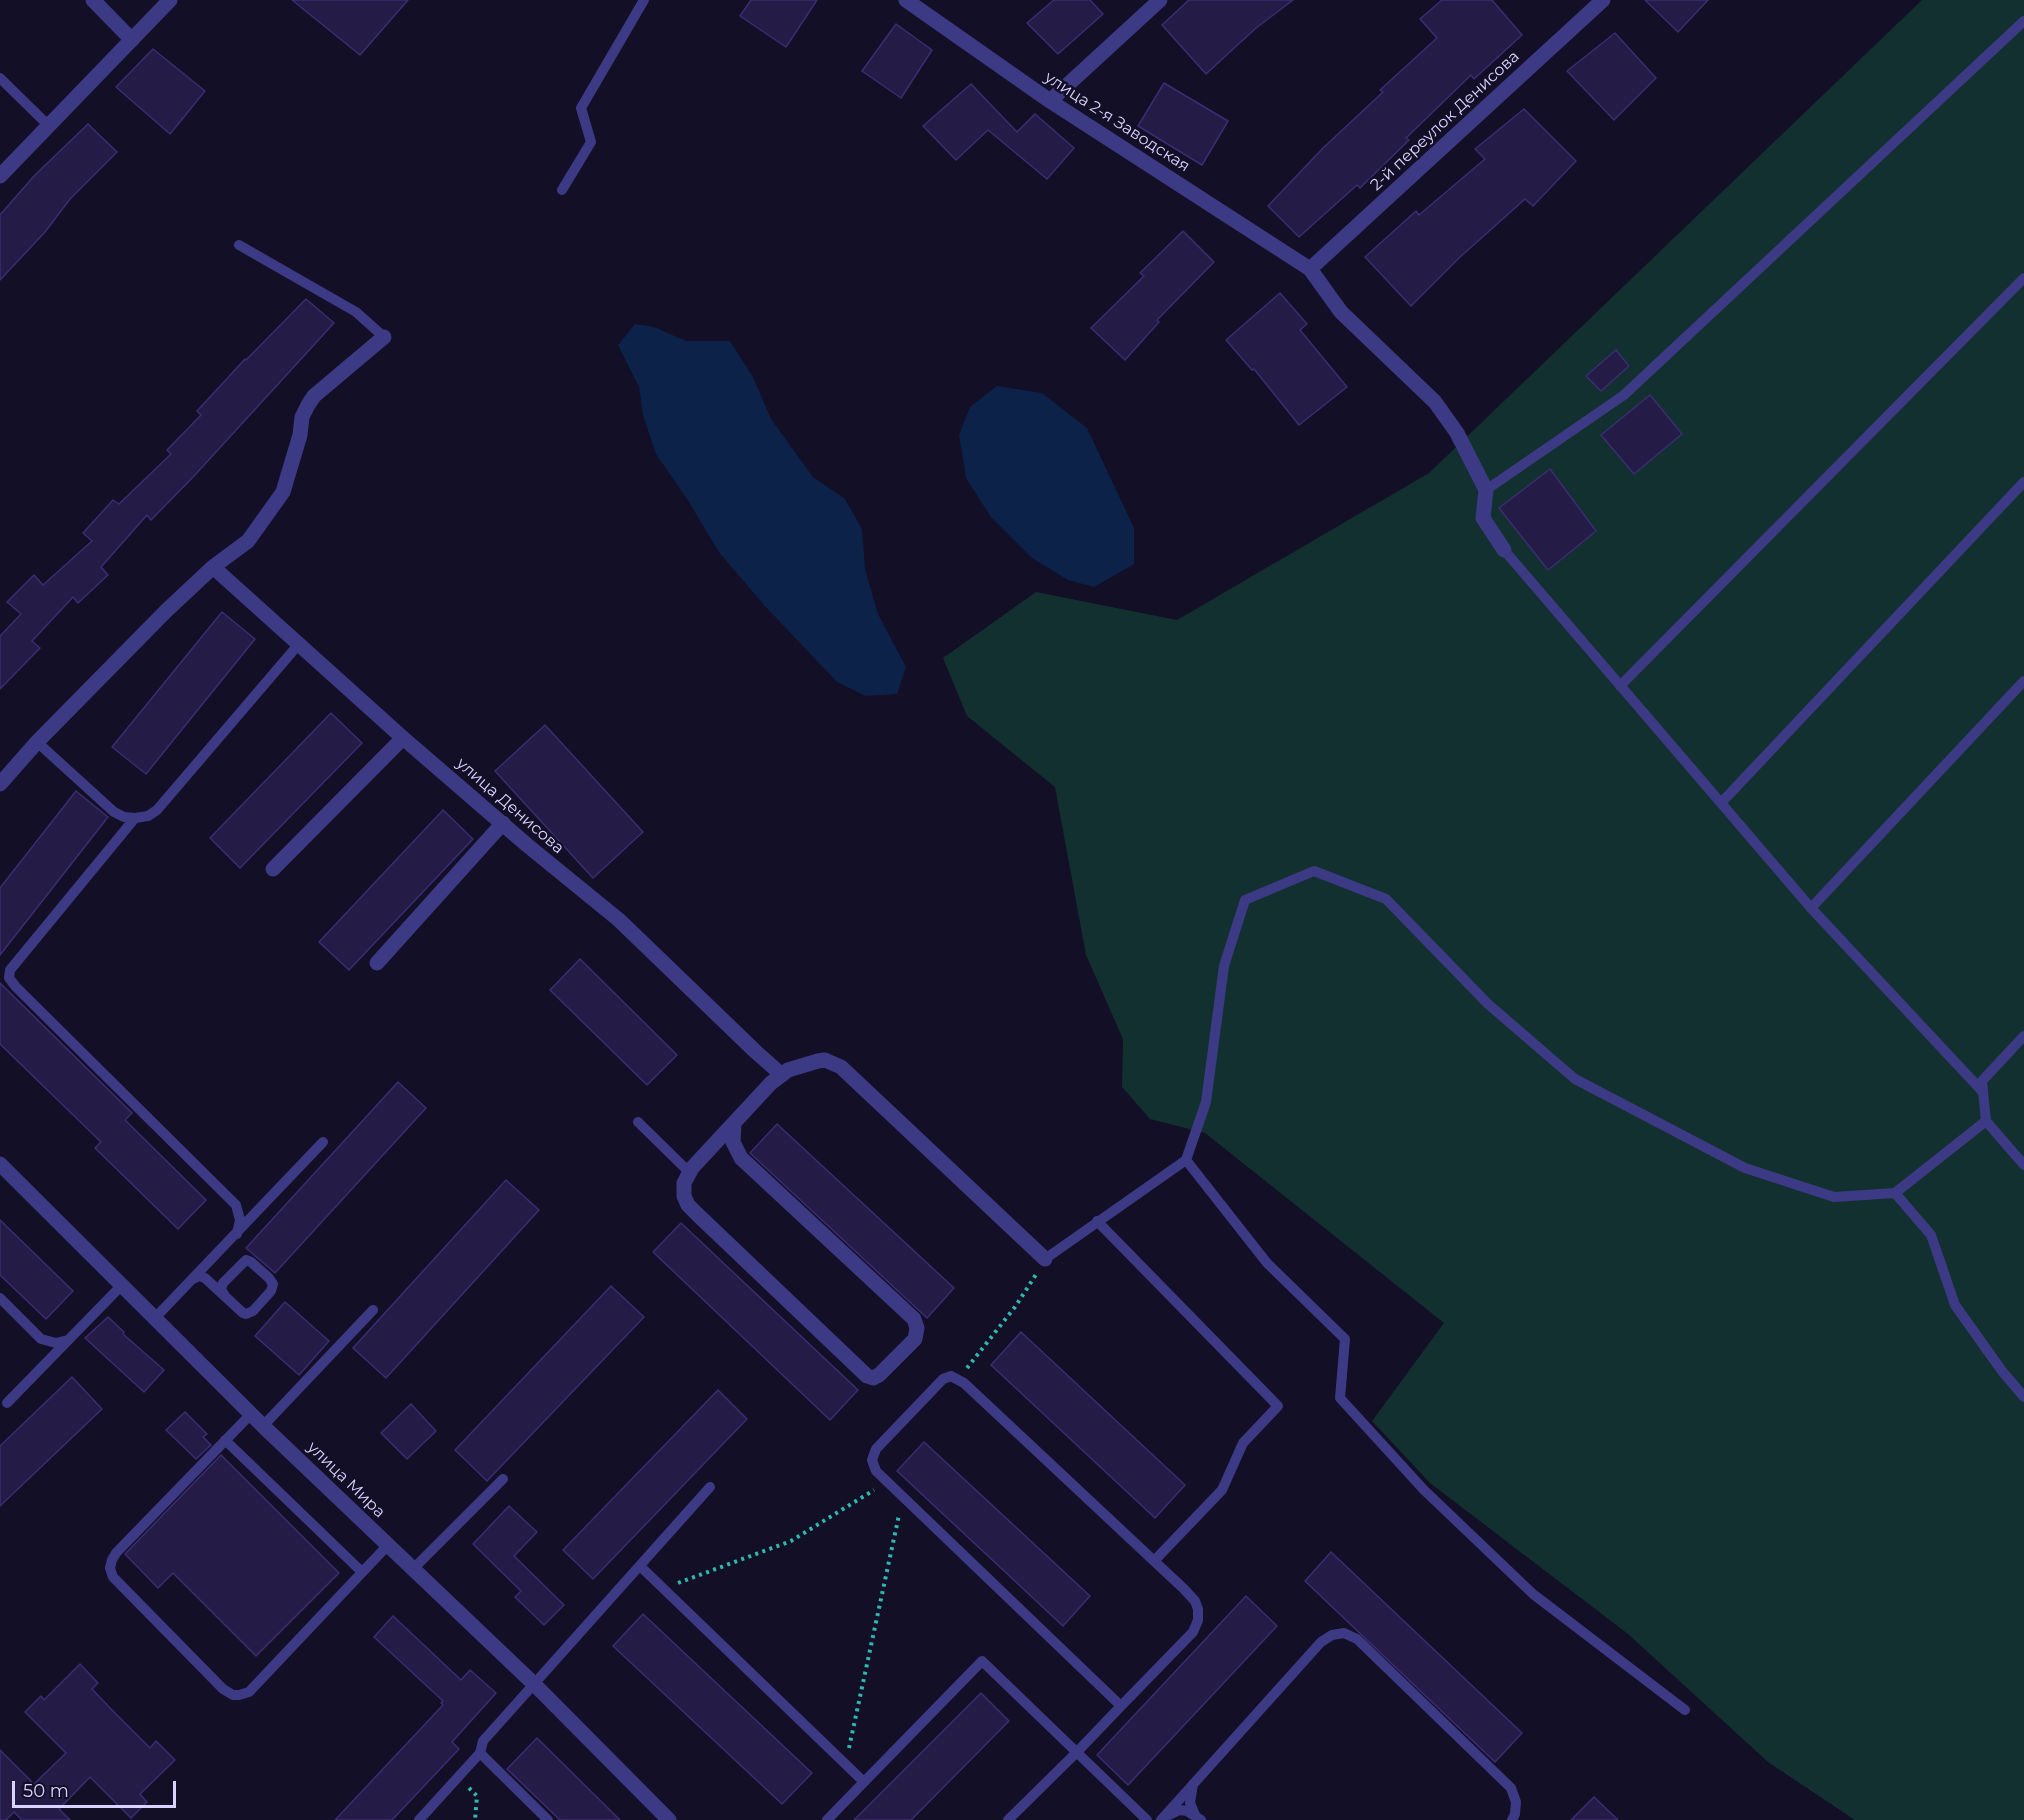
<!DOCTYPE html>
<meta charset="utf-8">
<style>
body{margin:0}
#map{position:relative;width:2024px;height:1820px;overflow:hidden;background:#130f26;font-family:Montserrat,sans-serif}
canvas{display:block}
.scale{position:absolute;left:12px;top:1781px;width:164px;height:27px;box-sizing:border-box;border:3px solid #d9d4ff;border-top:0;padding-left:8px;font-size:18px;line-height:21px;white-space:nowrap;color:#d9d4ff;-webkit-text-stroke:4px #130f26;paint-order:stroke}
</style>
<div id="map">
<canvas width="2024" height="1820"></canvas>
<div class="scale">50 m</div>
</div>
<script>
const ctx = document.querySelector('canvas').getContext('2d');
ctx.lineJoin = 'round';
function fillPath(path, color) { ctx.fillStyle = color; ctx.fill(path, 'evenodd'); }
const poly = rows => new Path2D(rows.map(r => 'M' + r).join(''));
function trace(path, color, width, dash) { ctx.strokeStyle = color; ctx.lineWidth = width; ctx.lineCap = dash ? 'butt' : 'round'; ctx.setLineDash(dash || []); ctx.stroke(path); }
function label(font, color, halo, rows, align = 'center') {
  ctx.font = font + ' Montserrat,sans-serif'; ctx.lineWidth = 5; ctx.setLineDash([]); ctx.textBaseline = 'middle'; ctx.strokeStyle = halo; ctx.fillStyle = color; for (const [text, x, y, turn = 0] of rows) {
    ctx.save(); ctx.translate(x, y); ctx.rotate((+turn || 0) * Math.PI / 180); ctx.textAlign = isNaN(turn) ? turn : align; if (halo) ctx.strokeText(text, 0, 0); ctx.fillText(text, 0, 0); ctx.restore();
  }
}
fillPath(poly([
 [1922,0,2024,0,2024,1820,1855,1820,1768,1762,1628,1634,1430,1483,1372,1421,1444,1323,1205,1133,1150,1119,1122,1087,1123,1039,1086,955,1055,787,967,716,943,658,1036,592,1177,620,1429,473]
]), '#12302f');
fillPath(poly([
 [635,324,654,327,686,341,730,341,753,377,771,419,813,477,845,499,862,529,865,569,878,614,906,667,897,694,866,696,837,682,763,604,718,551,689,502,656,454,643,415,639,387,618,345],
 [997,386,1042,393,1087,428,1134,528,1134,564,1094,587,1068,580,1032,558,991,517,966,478,959,435,970,407]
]), '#0c2248');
const building = poly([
 [292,0,408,0,360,55,292,0],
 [751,0,817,0,786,47,740,16,751,0],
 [1054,0,1090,0,1103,14,1058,54,1027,23,1054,0],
 [1189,0,1293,0,1256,28,1206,74,1162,25,1189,0],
 [1442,0,1492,0,1522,35,1474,79,1471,75,1406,138,1409,140,1360,188,1357,185,1299,237,1268,206,1323,148,1383,92,1380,90,1437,38,1420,19,1442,0],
 [1645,0,1708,0,1678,32,1645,0],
 [896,24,932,50,901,98,862,71,896,24],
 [1615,33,1656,78,1614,120,1567,71,1615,33],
 [153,49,205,91,170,134,116,87,153,49],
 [1164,83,1228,121,1202,165,1138,126,1164,83],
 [971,84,1017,132,1035,114,1074,148,1047,179,988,130,956,160,923,126,971,84],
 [1524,109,1576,161,1533,206,1525,199,1459,258,1411,306,1365,257,1416,211,1419,215,1485,159,1475,149,1524,109],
 [88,124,117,152,70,199,45,232,0,280,0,215,34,176,88,124],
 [1183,231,1214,262,1157,320,1159,322,1125,360,1091,328,1144,276,1140,273,1183,231],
 [1280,293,1307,324,1300,330,1347,387,1299,425,1254,369,1252,370,1226,340,1280,293],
 [306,299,334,323,194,476,151,520,147,515,101,567,108,575,78,603,73,597,32,641,40,648,0,689,0,636,21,614,7,602,34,575,43,585,92,541,83,533,113,500,119,504,171,454,167,450,201,415,197,411,245,359,246,360,306,299],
 [1616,350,1629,366,1601,391,1586,376,1616,350],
 [1650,395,1682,434,1634,474,1601,435,1650,395],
 [1550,469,1596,531,1548,570,1499,508,1550,469],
 [222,612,255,639,146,774,112,747,222,612],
 [331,713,362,743,240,868,210,838,331,713],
 [545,725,643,832,593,878,495,771,545,725],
 [76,791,108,817,0,955,0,888,76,791],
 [443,810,473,839,349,970,319,942,443,810],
 [580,959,677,1055,647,1085,550,990,580,959],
 [0,983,132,1113,125,1120,206,1200,178,1229,95,1148,101,1142,0,1044,0,983],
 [398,1082,426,1108,275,1273,246,1248,398,1082],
 [777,1124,954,1288,927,1318,750,1153,777,1124],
 [506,1180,539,1210,386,1378,353,1348,506,1180],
 [0,1220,73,1291,46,1319,0,1275,0,1220],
 [681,1223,858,1390,830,1420,653,1252,681,1223],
 [611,1286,644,1317,487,1481,455,1450,611,1286],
 [285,1302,329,1341,299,1375,255,1336,285,1302],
 [108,1317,124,1332,123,1334,164,1370,144,1392,85,1338,108,1317],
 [1021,1332,1185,1485,1155,1518,991,1365,1021,1332],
 [72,1377,102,1409,0,1506,0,1446,72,1377],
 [718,1390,747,1419,593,1579,563,1550,718,1390],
 [411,1404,436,1431,407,1459,381,1433,411,1404],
 [185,1412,207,1434,203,1437,211,1445,196,1459,166,1430,185,1412],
 [924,1442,1090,1596,1063,1626,897,1471,924,1442],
 [221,1455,339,1573,256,1656,173,1573,158,1588,125,1554,221,1455],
 [509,1506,537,1532,514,1556,564,1605,544,1625,515,1597,521,1591,473,1544,509,1506],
 [1331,1552,1522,1733,1495,1762,1305,1581,1331,1552],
 [1246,1596,1277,1626,1128,1785,1097,1755,1246,1596],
 [643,1614,812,1773,782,1804,613,1646,643,1614],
 [393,1616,461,1680,470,1670,496,1693,452,1742,459,1749,392,1820,335,1820,443,1705,441,1703,443,1701,374,1637,393,1616],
 [80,1664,98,1683,92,1689,112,1710,150,1748,156,1741,175,1760,140,1794,147,1802,131,1818,90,1777,59,1809,70,1820,22,1820,14,1812,6,1820,0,1820,0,1750,34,1784,66,1753,25,1712,41,1696,44,1700,80,1664],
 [981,1693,1009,1721,911,1820,854,1820,981,1693],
 [537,1738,620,1820,560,1820,507,1769,537,1738],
 [1594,1797,1618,1820,1571,1820,1594,1797]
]);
fillPath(building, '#241b47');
trace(building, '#3b2d73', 1.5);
trace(poly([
 [967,1368,1015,1307,1037,1273],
 [678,1583,791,1541,874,1490],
 [849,1748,899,1515],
 [469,1788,477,1796,475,1820]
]), '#2fb8b0', 4, [3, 4.5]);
trace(poly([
 [0,78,49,126],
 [562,190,591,142,581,108,644,0],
 [239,245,356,312,384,337],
 [1486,490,1624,395,2024,21],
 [1504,550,1811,908,1983,1092],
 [1620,686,2024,278],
 [37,742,114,812,124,817,135,818,10,970,9,978,16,987,236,1205,240,1220,237,1234],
 [1721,803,2024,482],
 [135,818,148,816,157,810,298,645],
 [1811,908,2024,681],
 [1986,1121,1982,1081,2024,1036],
 [638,1122,689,1172],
 [1186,1160,1267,1263,1345,1339,1340,1398,1424,1490,1533,1594,1685,1710],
 [2024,1165,1986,1121,1895,1193,1931,1235,1955,1305,2002,1371,2024,1397],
 [1097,1221,1278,1406,1243,1443,1222,1490,1154,1561],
 [1045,1259,1186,1160,1206,1102,1224,966,1245,900,1314,871,1386,899,1488,1004,1575,1079,1745,1168,1834,1197,1895,1193],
 [193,1279,199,1276,205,1278,243,1313,246,1314,253,1311,271,1291,273,1284,269,1278,251,1262,246,1260,223,1283,221,1289,225,1296],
 [0,1298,41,1339,56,1343,68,1340],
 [154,1319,323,1142],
 [7,1403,121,1286],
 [251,1414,116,1553,112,1560,110,1568,113,1577,223,1689,233,1695,239,1695,249,1692,388,1545],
 [263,1426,373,1310],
 [225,1440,362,1572],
 [640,1566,864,1782,827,1820],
 [413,1569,503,1479],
 [480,1753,548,1820],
 [864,1782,982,1661,1147,1820],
 [1193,1784,1190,1803,1195,1815],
 [1169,1815,1179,1810,1187,1811,1201,1820],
 [419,1820,480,1753,483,1741,492,1731,710,1487],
 [1008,1820,1077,1752,1121,1706,1193,1632,1198,1620,1198,1609,1195,1601,1184,1589,964,1383,951,1376,943,1379,876,1449,872,1460,876,1471,1121,1706],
 [1161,1820,1321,1642,1332,1635,1344,1633,1357,1639,1511,1788,1516,1802,1515,1814,1512,1820]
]), '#3d3a85', 10);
trace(poly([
 [93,0,132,40],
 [906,0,1050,101,1310,269,1341,312,1435,402,1457,433,1486,490,1483,518,1504,550],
 [1050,101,1160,0],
 [0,176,170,0],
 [1310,269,1603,0],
 [213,567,403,738,527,845,619,920,756,1052,782,1075],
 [0,784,37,742,166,611,213,567,248,541,283,492,300,435,302,417,308,405,314,396,384,337],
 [273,869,403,738],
 [377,963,503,823],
 [734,1124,733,1142,741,1158,914,1319,917,1328,915,1339,879,1375,873,1378,867,1376,697,1214,688,1205,684,1196,684,1183,692,1168,771,1083,788,1070,818,1061,825,1060,841,1067,1045,1259]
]), '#3d3a85', 15);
trace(poly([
 [0,1164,263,1426,534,1684,669,1820]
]), '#3d3a85', 15);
label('16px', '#d9d4ff', '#130f26', [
 ["2-й переулок Денисова",1445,121,-43],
 ["улица 2-я Заводская",1117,122,33],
 ["улица Денисова",510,806,41],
 ["улица Мира",346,1480,44]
]);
</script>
